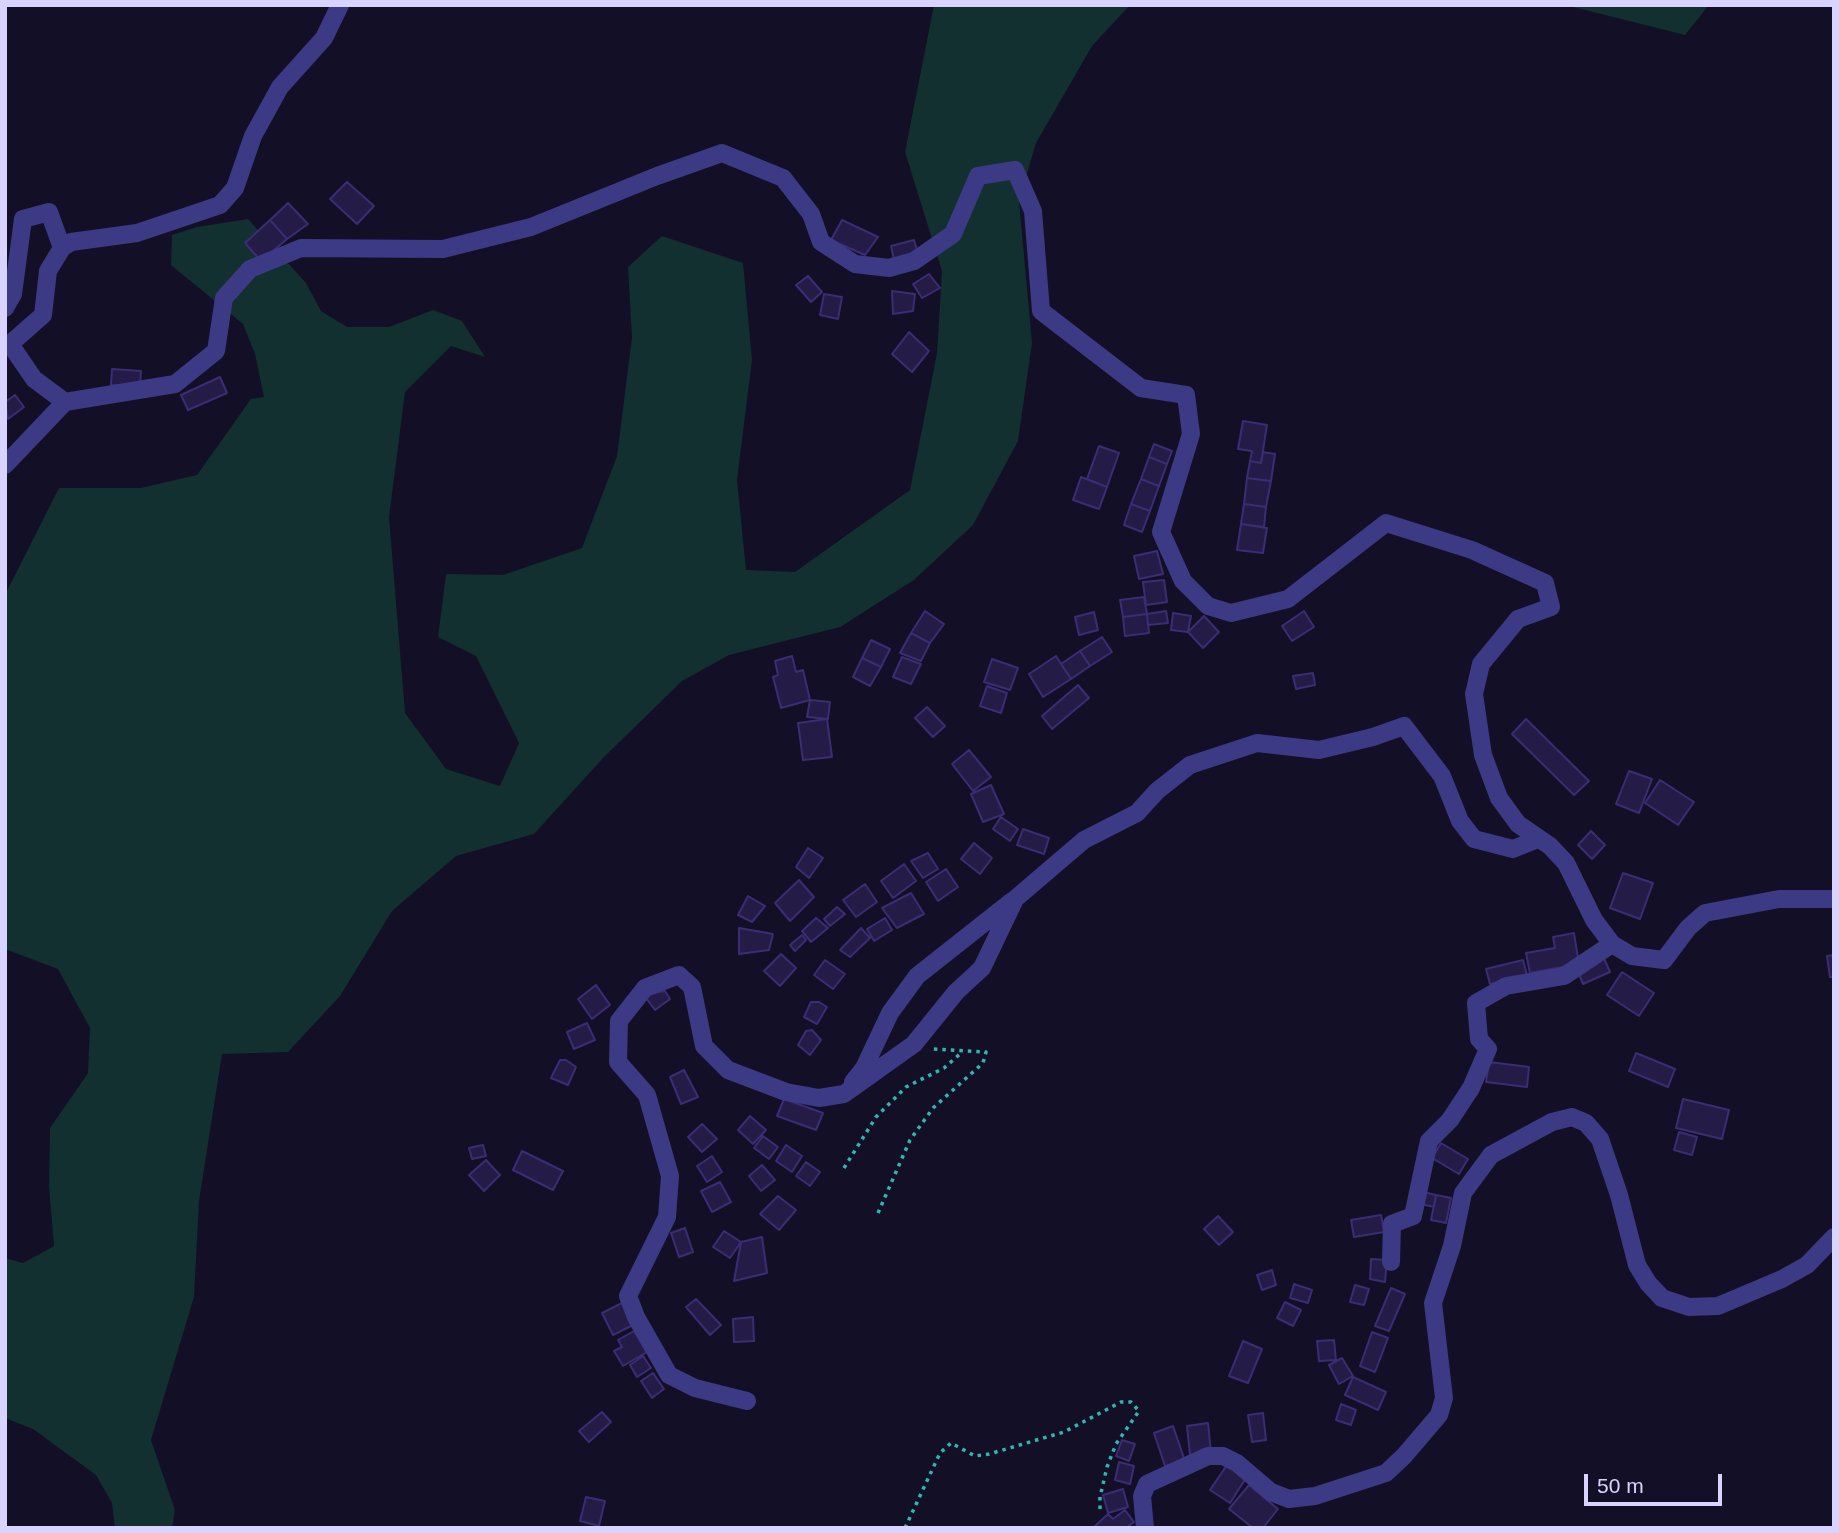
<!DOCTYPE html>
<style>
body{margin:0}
#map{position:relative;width:1839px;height:1533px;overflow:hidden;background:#130f26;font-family:Arial,sans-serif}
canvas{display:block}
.frame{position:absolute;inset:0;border:7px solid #d9d4ff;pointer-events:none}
.scale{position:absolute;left:1584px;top:1474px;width:138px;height:32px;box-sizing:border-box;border:4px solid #d9d4ff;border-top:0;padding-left:9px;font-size:21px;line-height:24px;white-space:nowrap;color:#d9d4ff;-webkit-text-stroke:5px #130f26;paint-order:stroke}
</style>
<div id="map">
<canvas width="1839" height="1533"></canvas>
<div class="frame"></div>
<div class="scale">50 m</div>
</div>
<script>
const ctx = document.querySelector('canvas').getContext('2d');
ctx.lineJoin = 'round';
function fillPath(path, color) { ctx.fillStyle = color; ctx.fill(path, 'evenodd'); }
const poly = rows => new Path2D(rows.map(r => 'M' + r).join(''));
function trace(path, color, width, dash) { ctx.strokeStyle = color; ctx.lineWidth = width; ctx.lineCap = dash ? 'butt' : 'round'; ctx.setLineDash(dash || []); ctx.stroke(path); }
fillPath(poly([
 [934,5,1130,5,1092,46,1036,143,1019,201,1032,343,1018,441,973,525,914,580,840,627,729,655,682,681,604,757,534,834,456,856,392,911,340,996,288,1052,222,1054,199,1201,194,1297,151,1440,175,1510,172,1528,115,1528,112,1503,96,1475,33,1429,5,1418,5,1258,23,1263,54,1246,49,1187,50,1128,88,1073,90,1028,58,969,5,949,5,595,59,488,141,488,197,475,251,399,264,397,255,354,243,324,171,265,172,235,197,227,248,219,306,283,321,311,347,327,389,327,433,310,462,321,485,357,451,346,405,392,389,517,405,713,446,769,500,786,519,743,476,656,438,637,446,574,503,575,582,548,617,456,632,338,628,267,662,236,743,263,752,360,737,480,746,570,795,572,910,490,937,353,942,271,905,152],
 [1565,5,1709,5,1685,35]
]), '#12302f');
const building = poly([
 [347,182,374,206,357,224,330,199,347,182],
 [288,203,308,224,287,239,270,220,288,203],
 [270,220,287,239,261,261,245,243,270,220],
 [842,220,878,237,865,255,831,240,842,220],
 [914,240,918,253,894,260,891,246,914,240],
 [929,274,940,288,922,298,913,284,929,274],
 [808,276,822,292,811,302,796,285,808,276],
 [892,291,915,294,913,311,893,314,892,291],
 [824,294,842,297,838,319,820,315,824,294],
 [909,332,929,351,912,372,892,354,909,332],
 [112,369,141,371,140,387,111,385,112,369],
 [220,377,227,393,188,410,181,395,220,377],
 [15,395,24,407,8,419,5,402,15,395],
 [1243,421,1267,425,1261,463,1250,461,1252,451,1238,449,1243,421],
 [1154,444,1172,451,1167,464,1149,457,1154,444],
 [1099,446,1119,453,1107,487,1087,479,1099,446],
 [1263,452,1275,454,1271,481,1247,478,1250,461,1261,463,1263,452],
 [1149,457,1167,464,1159,486,1141,479,1149,457],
 [1081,477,1107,487,1099,509,1073,500,1081,477],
 [1247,478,1271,481,1266,507,1244,504,1247,478],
 [1141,479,1159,486,1150,511,1131,504,1141,479],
 [1131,504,1150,511,1142,532,1124,525,1131,504],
 [1244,504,1266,507,1264,527,1241,524,1244,504],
 [1241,524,1267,528,1263,553,1237,550,1241,524],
 [1157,551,1163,574,1139,579,1134,556,1157,551],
 [1164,580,1167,602,1146,605,1143,582,1164,580],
 [1144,597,1147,614,1123,617,1120,600,1144,597],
 [925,611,944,624,930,643,911,633,925,611],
 [1166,611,1168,623,1148,625,1147,614,1166,611],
 [1304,611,1314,627,1292,641,1282,626,1304,611],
 [1094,612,1098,630,1079,635,1075,617,1094,612],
 [1173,613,1191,616,1188,632,1171,630,1173,613],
 [1147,614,1149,633,1125,636,1123,617,1147,614],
 [1204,616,1219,632,1203,648,1188,632,1204,616],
 [911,633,930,643,921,661,900,653,911,633],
 [1102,637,1112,652,1090,666,1080,651,1102,637],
 [871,640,890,649,881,667,862,658,871,640],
 [1080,651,1090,666,1071,679,1061,664,1080,651],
 [792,656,796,672,803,670,810,700,781,708,773,677,778,675,775,661,792,656],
 [1056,656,1071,679,1043,697,1029,674,1056,656],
 [902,657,921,664,911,684,893,677,902,657],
 [862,658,881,667,870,686,853,677,862,658],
 [992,659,1018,668,1010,690,984,682,992,659],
 [1313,673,1315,685,1296,689,1293,676,1313,673],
 [1078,685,1089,698,1052,729,1042,716,1078,685],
 [987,686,1007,693,1001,713,980,706,987,686],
 [810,700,830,702,828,719,807,717,810,700],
 [927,707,945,726,933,737,915,718,927,707],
 [827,719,832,757,803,760,798,723,827,719],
 [1526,719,1589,781,1574,795,1512,734,1526,719],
 [969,750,991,777,973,791,952,764,969,750],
 [1629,771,1652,779,1639,813,1616,804,1629,771],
 [1660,780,1694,802,1678,825,1645,803,1660,780],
 [991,785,1004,814,983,822,971,794,991,785],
 [1001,817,1018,829,1010,841,993,829,1001,817],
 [1023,829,1049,838,1044,854,1017,845,1023,829],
 [1591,831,1605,845,1592,859,1578,845,1591,831],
 [974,843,992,858,980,874,961,859,974,843],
 [808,848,823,858,809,878,796,867,808,848],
 [928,853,938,869,923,878,911,861,928,853],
 [904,864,916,881,893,898,881,881,904,864],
 [946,869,958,887,938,901,926,882,946,869],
 [1623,873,1653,883,1640,919,1610,908,1623,873],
 [799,880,814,897,790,921,775,903,799,880],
 [865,884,877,902,856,917,843,900,865,884],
 [911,893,924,914,897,928,882,908,911,893],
 [748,896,765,906,752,922,738,915,748,896],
 [837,907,845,914,830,926,824,919,837,907],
 [816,918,828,928,811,942,802,931,816,918],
 [885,918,892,930,874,941,867,929,885,918],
 [739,928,773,934,769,950,739,954,739,928],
 [861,928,870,938,850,957,840,950,861,928],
 [1574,933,1579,964,1530,973,1526,953,1555,948,1553,937,1574,933],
 [802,935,806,940,795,951,790,945,802,935],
 [781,954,796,968,780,986,764,971,781,954],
 [1834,955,1834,977,1830,977,1827,956,1834,955],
 [1604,958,1610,972,1583,984,1577,970,1604,958],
 [825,960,845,974,833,989,814,975,825,960],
 [1523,960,1527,975,1490,984,1486,969,1523,960],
 [1622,972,1654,993,1639,1016,1607,995,1622,972],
 [596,985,610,1005,592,1019,578,999,596,985],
 [665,991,670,999,655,1010,646,998,651,993,665,991],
 [811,1002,819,1002,827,1007,817,1024,804,1017,811,1002],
 [587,1023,595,1040,574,1049,567,1032,587,1023],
 [812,1030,821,1040,810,1055,798,1045,806,1031,812,1030],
 [1636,1053,1675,1069,1668,1087,1629,1071,1636,1053],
 [560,1060,566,1060,576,1067,568,1085,551,1078,560,1060],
 [1489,1062,1529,1067,1527,1087,1486,1082,1489,1062],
 [684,1070,698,1097,681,1104,670,1077,684,1070],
 [784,1099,823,1113,816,1130,777,1116,784,1099],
 [1683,1099,1729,1110,1722,1139,1676,1128,1683,1099],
 [750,1116,766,1130,753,1144,738,1130,750,1116],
 [702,1124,717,1139,702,1152,688,1137,702,1124],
 [1679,1132,1697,1137,1692,1155,1674,1150,1679,1132],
 [763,1136,778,1147,769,1159,754,1148,763,1136],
 [1441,1143,1468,1159,1459,1174,1432,1158,1441,1143],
 [483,1145,486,1156,472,1159,469,1148,483,1145],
 [786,1145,802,1156,792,1172,776,1161,786,1145],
 [522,1151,563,1171,553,1190,513,1170,522,1151],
 [712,1156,722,1172,707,1182,697,1166,712,1156],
 [486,1160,500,1175,484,1191,469,1175,486,1160],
 [806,1162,820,1172,810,1186,796,1176,806,1162],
 [762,1165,775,1180,761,1191,749,1176,762,1165],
 [720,1182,731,1202,712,1212,701,1191,720,1182],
 [1423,1192,1436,1195,1434,1207,1421,1204,1423,1192],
 [1436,1195,1451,1198,1446,1223,1431,1220,1436,1195],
 [778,1196,796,1210,779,1230,760,1214,778,1196],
 [1381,1215,1384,1232,1354,1237,1351,1220,1381,1215],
 [1218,1216,1233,1232,1219,1245,1204,1229,1218,1216],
 [685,1228,693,1252,679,1257,671,1233,685,1228],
 [724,1231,741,1242,730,1258,713,1247,724,1231],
 [762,1237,767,1273,734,1281,741,1242,762,1237],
 [1371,1259,1387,1260,1385,1282,1370,1279,1371,1259],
 [1272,1270,1276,1285,1262,1290,1257,1275,1272,1270],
 [1294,1284,1312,1290,1308,1303,1290,1298,1294,1284],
 [1355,1285,1369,1289,1364,1305,1350,1302,1355,1285],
 [1391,1288,1405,1294,1389,1331,1375,1326,1391,1288],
 [696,1299,721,1325,710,1335,686,1307,696,1299],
 [624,1302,635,1324,613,1335,602,1313,624,1302],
 [1285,1302,1301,1310,1293,1326,1277,1318,1285,1302],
 [753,1317,754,1341,734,1342,733,1319,753,1317],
 [634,1331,647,1352,623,1366,614,1351,622,1347,618,1340,634,1331],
 [1372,1332,1388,1338,1375,1372,1360,1366,1372,1332],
 [1334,1340,1336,1360,1319,1361,1317,1341,1334,1340],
 [1243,1341,1262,1349,1248,1383,1229,1376,1243,1341],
 [643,1356,651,1368,637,1377,630,1365,643,1356],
 [1342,1358,1353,1376,1339,1384,1329,1365,1342,1358],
 [653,1373,664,1389,652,1398,641,1381,653,1373],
 [1353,1377,1386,1392,1378,1410,1345,1395,1353,1377],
 [1341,1404,1356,1410,1351,1425,1336,1420,1341,1404],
 [602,1412,611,1422,589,1442,579,1431,602,1412],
 [1263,1413,1266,1440,1252,1442,1248,1415,1263,1413],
 [1208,1423,1211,1453,1190,1455,1187,1426,1208,1423],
 [1173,1426,1185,1461,1165,1466,1154,1433,1173,1426],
 [1122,1440,1135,1444,1129,1461,1116,1456,1122,1440],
 [1119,1462,1134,1466,1130,1484,1115,1480,1119,1462],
 [1227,1465,1246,1478,1230,1503,1210,1490,1227,1465],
 [1249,1485,1278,1509,1263,1528,1253,1528,1229,1509,1249,1485],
 [1123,1489,1128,1507,1108,1513,1103,1495,1123,1489],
 [586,1497,605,1501,599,1526,580,1521,586,1497],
 [1125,1510,1134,1522,1126,1528,1094,1527,1108,1514,1113,1519,1125,1510]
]);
fillPath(building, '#241b47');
trace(building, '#3b2d73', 2);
trace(poly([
 [844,1168,876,1117,906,1087,944,1068,960,1054],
 [878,1213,910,1140,933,1108,983,1063,986,1052,933,1049],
 [905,1528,940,1453,951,1443,975,1456,989,1454,1064,1432,1121,1402,1131,1402,1139,1411,1116,1444,1107,1467,1100,1497,1100,1510]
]), '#2fb8b0', 3.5, [3.5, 5]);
trace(poly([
 [5,308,13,294,23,219,49,212,62,248],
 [65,402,34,379,10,344,43,315,48,271,62,248,71,242,137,233,220,205,235,188,253,136,280,87,324,38,340,5],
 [5,465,65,402,175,384,216,351,224,298,250,269,301,248,443,249,531,227,657,176,722,153,783,178,811,214,821,242,855,264,889,268,914,261,953,234,978,176,1015,170,1033,211,1041,311,1141,388,1186,395,1191,434,1161,532,1183,581,1208,606,1231,613,1288,599,1386,523,1472,550,1545,583,1551,607,1518,619,1481,664,1474,694,1483,755,1499,798,1518,824,1550,846,1566,863,1594,920,1612,944,1632,956,1664,960,1688,928,1705,913,1779,899,1834,899],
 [853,1082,864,1068,890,1013,917,976,1012,901],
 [1391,1262,1392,1224,1413,1216,1429,1141,1450,1120,1471,1088,1488,1049,1479,1039,1476,1003,1506,986,1564,976,1612,944],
 [747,1401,695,1388,669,1375,636,1317,628,1296,667,1217,670,1176,647,1095,618,1062,619,1021,645,988,679,975,692,987,704,1046,728,1070,786,1092,819,1098,844,1094,914,1044,956,992,982,968,1015,899,1084,840,1137,813,1157,791,1190,765,1257,743,1319,750,1373,737,1404,726,1442,776,1460,821,1474,839,1513,849,1538,839],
 [1145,1528,1142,1496,1147,1484,1208,1456,1223,1456,1237,1463,1271,1492,1289,1499,1315,1496,1386,1473,1404,1456,1439,1415,1444,1398,1433,1303,1452,1246,1463,1193,1491,1155,1552,1122,1572,1117,1586,1123,1600,1139,1619,1195,1637,1265,1648,1283,1662,1298,1689,1307,1718,1306,1782,1279,1807,1265,1834,1237]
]), '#3d3a85', 18);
</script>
